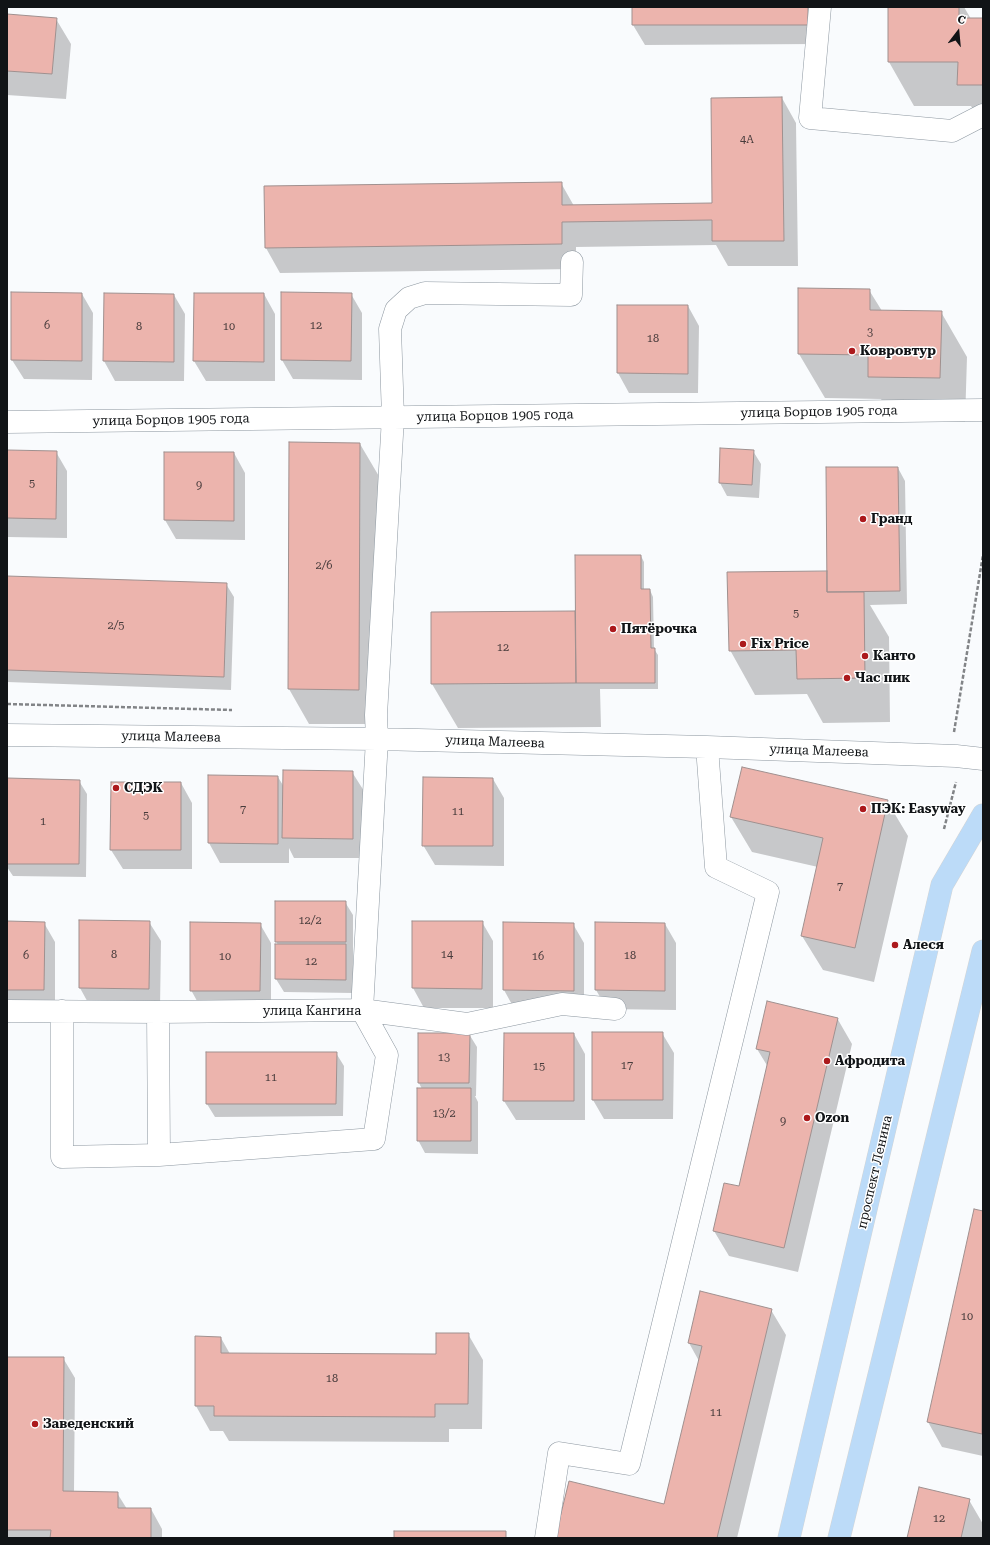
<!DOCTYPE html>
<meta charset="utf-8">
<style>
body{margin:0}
#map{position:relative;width:990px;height:1545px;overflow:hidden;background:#f9fbfd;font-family:"Roboto Serif",serif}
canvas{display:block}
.frame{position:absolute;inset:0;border:8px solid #111417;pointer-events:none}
.north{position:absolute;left:938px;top:12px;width:40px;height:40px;-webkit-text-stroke:3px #fff;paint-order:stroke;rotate:16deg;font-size:11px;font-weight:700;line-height:16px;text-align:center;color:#111417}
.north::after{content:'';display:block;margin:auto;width:14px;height:18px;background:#111417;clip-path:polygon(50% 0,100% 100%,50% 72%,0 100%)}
</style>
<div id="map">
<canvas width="990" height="1545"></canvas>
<div class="frame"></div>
<div class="north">С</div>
</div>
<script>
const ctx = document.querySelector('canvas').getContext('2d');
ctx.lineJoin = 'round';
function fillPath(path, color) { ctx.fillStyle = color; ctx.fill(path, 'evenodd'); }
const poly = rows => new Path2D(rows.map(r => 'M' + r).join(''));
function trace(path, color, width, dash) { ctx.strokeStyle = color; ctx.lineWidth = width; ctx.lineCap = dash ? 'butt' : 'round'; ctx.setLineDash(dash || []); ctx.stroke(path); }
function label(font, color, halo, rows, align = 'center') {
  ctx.font = font + ' "Roboto Serif",serif'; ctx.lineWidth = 3; ctx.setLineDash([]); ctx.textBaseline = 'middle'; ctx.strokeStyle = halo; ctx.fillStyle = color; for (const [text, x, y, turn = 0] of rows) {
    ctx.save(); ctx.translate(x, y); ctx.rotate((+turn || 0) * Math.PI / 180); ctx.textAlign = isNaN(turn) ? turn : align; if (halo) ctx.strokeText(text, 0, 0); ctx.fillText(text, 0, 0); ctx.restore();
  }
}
fillPath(poly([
 [633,7,818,7,819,44,645,45,633,25],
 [889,7,964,7,971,19,983,19,983,127,971,106,914,106,889,62],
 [7,15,56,19,71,44,66,99,7,95],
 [782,98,796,123,798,266,728,266,716,245,576,247,576,269,280,273,266,248,561,183,574,206,713,204],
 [869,290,882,311,941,312,967,357,965,422,894,421,881,399,825,398,799,354],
 [82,294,93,313,92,380,24,379,12,360],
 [105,294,174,295,185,314,184,381,115,381,104,361],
 [195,294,264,294,275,314,275,381,206,381,194,361],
 [351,294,362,313,362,380,293,379,282,360],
 [618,306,688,306,699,326,698,393,629,393,618,373],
 [360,444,380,478,378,724,309,724,289,689],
 [7,451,56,452,67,471,67,538,7,537],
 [753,451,761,464,759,498,727,496,720,483],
 [234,453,245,473,245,540,176,539,165,520],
 [898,468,905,481,907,604,870,605,889,637,890,722,823,723,807,694,755,695,730,650,828,575],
 [641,556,644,562,644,590,650,590,653,597,654,649,658,655,658,689,600,689,601,727,458,728,432,684,432,613,576,612],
 [7,577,226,584,234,597,231,690,7,682],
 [352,772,364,791,364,858,294,858,289,848,289,863,220,863,209,843,209,776,278,777,284,787],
 [493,779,504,798,504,866,435,865,423,845],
 [7,780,79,781,87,794,86,877,13,876,7,867],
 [181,783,192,803,192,869,123,869,111,850],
 [887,801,908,836,874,982,823,970,802,936,818,867,752,852,731,817],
 [345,902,353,915,353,993,284,992,276,979,276,945,278,945,276,941],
 [80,921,149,922,161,941,160,1008,91,1008,80,988],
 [7,922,44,923,55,942,55,1009,7,1009],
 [413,922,482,922,493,941,493,1008,424,1008,413,988],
 [504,923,573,924,584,943,584,1010,515,1010,504,990],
 [260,924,271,943,271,1010,202,1010,191,990],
 [665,924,676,943,676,1010,607,1009,596,990],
 [837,1018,852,1044,798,1272,729,1256,714,1231,739,1187,768,1067,757,1049],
 [662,1033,674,1053,673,1119,604,1119,593,1100],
 [469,1034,477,1047,476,1096,475,1096,478,1102,478,1154,425,1153,418,1140,422,1089,419,1083],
 [574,1034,585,1054,585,1120,516,1120,504,1101],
 [336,1053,344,1066,343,1116,215,1117,207,1104],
 [975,1211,983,1212,983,1456,942,1447,928,1422],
 [771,1310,786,1335,737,1538,556,1538,664,1505,699,1361,689,1343],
 [468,1334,483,1360,482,1429,449,1429,449,1442,229,1441,223,1431,210,1431,196,1406,221,1338,230,1354,437,1355],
 [7,1358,63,1358,75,1378,74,1492,117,1493,127,1509,151,1509,162,1529,162,1538,7,1538],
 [969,1500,983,1524,983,1538,908,1538]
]), '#0003');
const building = poly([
 [632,7,808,7,808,25,632,25,632,7],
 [888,7,959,7,959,18,983,18,983,85,957,85,958,62,888,62,888,7],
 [7,14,57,18,52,74,7,71,7,14],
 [782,97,784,241,712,241,712,220,562,222,562,244,265,248,264,186,562,182,562,205,712,203,711,98,782,97],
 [798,288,870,289,870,310,942,311,940,378,868,377,868,355,798,354,798,288],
 [11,292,82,293,82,361,11,360,11,292],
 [281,292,352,293,351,361,281,360,281,292],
 [104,293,174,294,174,362,103,361,104,293],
 [194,293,264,293,264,362,193,361,194,293],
 [617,305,688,305,688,374,617,373,617,305],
 [289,442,360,443,359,690,288,689,289,442],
 [720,448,754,450,752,485,719,483,720,448],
 [7,450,57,451,56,519,7,518,7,450],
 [164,452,234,452,234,521,164,520,164,452],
 [826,467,898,467,900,591,827,592,826,467],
 [575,555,641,555,641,589,650,589,651,648,655,648,655,683,576,683,575,555],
 [827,571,827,592,864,592,865,678,797,679,796,650,729,651,727,572,827,571],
 [7,576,227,583,224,677,7,670,7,576],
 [575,611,576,683,431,684,431,612,575,611],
 [742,767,888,800,855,948,801,936,823,838,730,817,742,767],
 [283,770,353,771,353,839,282,838,283,770],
 [208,775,278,776,278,844,208,843,208,775],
 [423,777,493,778,493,846,422,846,423,777],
 [7,778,80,780,79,864,7,864,7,778],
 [111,782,181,782,181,850,110,850,111,782],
 [275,901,346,901,346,942,275,942,275,901],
 [79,920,150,921,149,989,79,988,79,920],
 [7,921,45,922,44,990,7,990,7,921],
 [412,921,483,921,482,989,412,988,412,921],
 [190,922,261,923,260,991,190,991,190,922],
 [503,922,574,923,574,991,503,990,503,922],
 [595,922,665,923,665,991,595,990,595,922],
 [275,944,346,944,346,980,275,979,275,944],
 [767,1001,838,1018,784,1248,713,1231,724,1183,739,1186,770,1052,756,1049,767,1001],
 [592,1032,663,1032,663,1100,592,1100,592,1032],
 [418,1033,470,1033,469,1083,418,1083,418,1033],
 [504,1033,574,1033,574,1101,503,1101,504,1033],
 [206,1052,337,1052,336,1104,206,1104,206,1052],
 [417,1088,471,1088,471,1141,417,1141,417,1088],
 [974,1209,983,1211,982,1434,927,1422,974,1209],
 [700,1291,772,1309,717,1538,555,1538,569,1481,664,1504,702,1346,688,1343,700,1291],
 [436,1333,469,1333,468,1404,435,1404,435,1417,214,1416,214,1406,195,1406,195,1336,221,1337,221,1353,436,1354,436,1333],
 [7,1357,64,1357,63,1491,118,1492,118,1508,151,1508,151,1538,50,1538,51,1530,7,1530,7,1357],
 [919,1487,970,1499,961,1538,907,1538,919,1487],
 [394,1531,506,1531,506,1538,394,1538,394,1531]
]);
fillPath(building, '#ecb4ad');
trace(building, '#9f908f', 1);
const minor = poly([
 [820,7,810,118,952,131,983,115],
 [7,422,983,410],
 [7,735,377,739,707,747,956,756,983,759],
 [7,1011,158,1012,362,1010,467,1024,562,1004,615,1009],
 [62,1011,62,1157,159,1155,374,1139,387,1055,362,1010,377,739,376,715,393,417,390,329,396,310,409,298,425,293,571,295,572,262],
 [158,1012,159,1155],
 [546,1538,559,1453,629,1464,768,892,716,867,707,747]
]);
const major = poly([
 [789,1538,942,885,983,815],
 [839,1538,983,951]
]);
trace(minor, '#8d97a0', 23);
trace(major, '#d4d5d5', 23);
trace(poly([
 [7,704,232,710],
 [954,732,983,555],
 [944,829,956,782]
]), '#828487', 2.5, [4, 2]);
trace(minor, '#fff', 22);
trace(major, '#bcdbf8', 22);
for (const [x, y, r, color] of [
 [852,351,4,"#ac191c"],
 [863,519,4,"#ac191c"],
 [613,629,4,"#ac191c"],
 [743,644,4,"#ac191c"],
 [865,656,4,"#ac191c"],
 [847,678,4,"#ac191c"],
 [116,788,4,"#ac191c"],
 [863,809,4,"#ac191c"],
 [895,945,4,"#ac191c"],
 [827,1061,4,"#ac191c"],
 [807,1118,4,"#ac191c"],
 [35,1424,4,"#ac191c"]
]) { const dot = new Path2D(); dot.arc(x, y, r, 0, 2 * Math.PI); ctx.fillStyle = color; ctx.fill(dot); trace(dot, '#fff', 1.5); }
label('11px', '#483c3c', null, [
 ["4А",747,140],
 ["6",47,326],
 ["12",316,326],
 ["8",139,327],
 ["10",229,327],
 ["3",870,333],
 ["18",653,339],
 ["5",32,484],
 ["9",199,486],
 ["2/6",324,566],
 ["5",796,614],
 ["2/5",116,626],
 ["12",503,648],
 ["7",243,810],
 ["11",458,812],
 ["5",146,816],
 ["1",43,822],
 ["7",840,887],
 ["12/2",310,921],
 ["8",114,955],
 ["14",447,955],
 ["6",26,956],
 ["18",630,956],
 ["10",225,957],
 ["16",538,957],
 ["12",311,962],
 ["13",444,1058],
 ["17",627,1066],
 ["15",539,1067],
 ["11",271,1078],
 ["13/2",444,1114],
 ["9",783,1122],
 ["10",967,1317],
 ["18",332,1379],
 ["11",716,1413],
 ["12",939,1519]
]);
label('bold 13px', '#111417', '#fff', [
 ["Ковровтур",860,351],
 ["Гранд",871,519],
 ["Пятёрочка",621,629],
 ["Fix Price",751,644],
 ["Канто",873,656],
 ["Час пик",855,678],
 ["СДЭК",124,788],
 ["ПЭК: Easyway",871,809],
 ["Алеся",903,945],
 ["Афродита",835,1061],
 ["Ozon",815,1118],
 ["Заведенский",43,1424]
], 'left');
label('13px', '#111417', '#fff', [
 ["улица Борцов 1905 года",819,412,-1],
 ["улица Борцов 1905 года",495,416,-1],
 ["улица Борцов 1905 года",171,420,-1],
 ["улица Малеева",171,737,1],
 ["улица Малеева",495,742,2],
 ["улица Малеева",819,751,2],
 ["улица Кангина",312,1011],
 ["проспект Ленина",875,1172,-77]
]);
</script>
